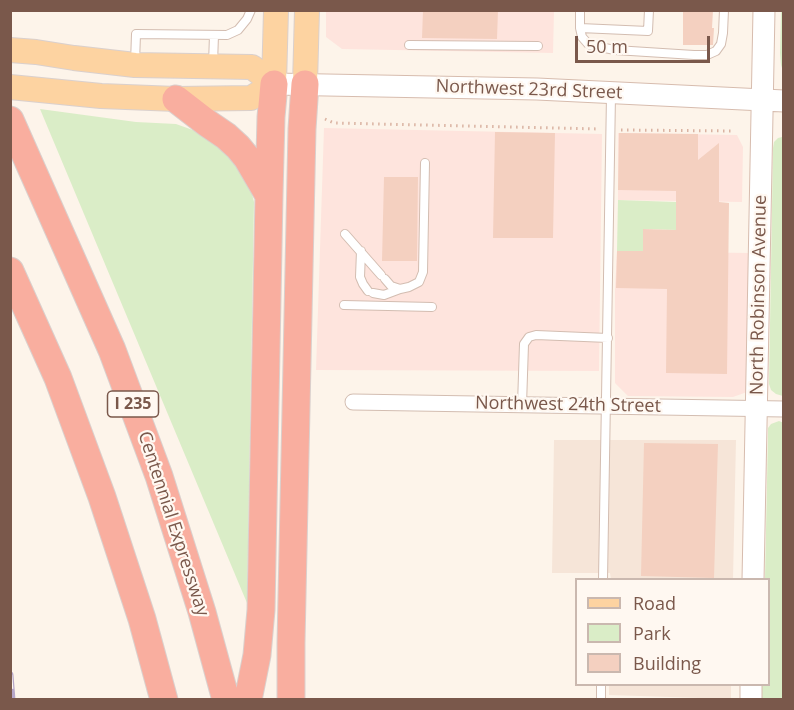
<!DOCTYPE html>
<style>
body{margin:0}
#map{position:relative;width:794px;height:710px;overflow:hidden;background:#fdf4ea;font-family:"Open Sans",sans-serif}
canvas{display:block}
.frame{position:absolute;inset:0;border:12px solid #7a584b;pointer-events:none}
.legend{position:absolute;left:575px;top:578px;width:195px;height:108px;box-sizing:border-box;background:#fff8f1;border:2px solid #cab8af;margin:0;padding:8px 10px;list-style:none;font-size:18px;color:#7a584b}
.legend li{display:flex;align-items:center;gap:12px;height:30px}
.legend b{width:30px;border:2px solid #cab8af}
.scale{position:absolute;left:575px;top:36px;width:135px;height:27px;box-sizing:border-box;border:3px solid #7a584b;border-top:0;padding-left:8px;font-size:18px;line-height:21px;white-space:nowrap;color:#7a584b;-webkit-text-stroke:4px #fff8f1;paint-order:stroke}
</style>
<div id="map">
<canvas width="794" height="710"></canvas>
<div class="frame"></div>
<ul class="legend">
<li><b style="height:8px;background:#fdd3a1"></b>Road</li>
<li><b style="height:16px;background:#daedc7"></b>Park</li>
<li><b style="height:16px;background:#f4d0c0"></b>Building</li>
</ul>
<div class="scale">50 m</div>
</div>
<script>
const ctx = document.querySelector('canvas').getContext('2d');
ctx.lineJoin = 'round';
function fillPath(path, color) { ctx.fillStyle = color; ctx.fill(path, 'evenodd'); }
const poly = rows => new Path2D(rows.map(r => 'M' + r).join(''));
function trace(path, color, width, dash) { ctx.strokeStyle = color; ctx.lineWidth = width; ctx.lineCap = dash ? 'butt' : 'round'; ctx.setLineDash(dash || []); ctx.stroke(path); }
function label(font, color, halo, rows, align = 'center') {
  ctx.font = font + ' "Open Sans",sans-serif'; ctx.lineWidth = 4.5; ctx.setLineDash([]); ctx.textBaseline = 'middle'; ctx.strokeStyle = halo; ctx.fillStyle = color; for (const [text, x, y, turn = 0] of rows) {
    ctx.save(); ctx.translate(x, y); ctx.rotate((+turn || 0) * Math.PI / 180); ctx.textAlign = isNaN(turn) ? turn : align; if (halo) ctx.strokeText(text, 0, 0); ctx.fillText(text, 0, 0); ctx.restore();
  }
}
fillPath(poly([
 [554,440,736,440,733,579,611,580,610,573,552,573],
 [609,685,731,685,731,699,609,695]
]), '#f6e5d8');
fillPath(poly([
 [326,11,554,11,553,53,342,49,326,37],
 [324,128,602,134,599,371,316,370],
 [618,133,737,135,743,147,742,202,618,200],
 [617,251,749,253,747,392,733,397,628,396,615,383,615,290]
]), '#fee4dd');
fillPath(poly([
 [783,10,784,11,783,71,781,65,780,53,781,11],
 [40,109,136,122,176,124,204,134,231,159,249,182,254,202,247,603],
 [782,137,784,138,783,396,776,394,771,390,769,384,773,148,774,142,778,138],
 [618,200,676,202,676,230,643,229,643,251,617,251],
 [779,421,784,423,783,699,762,699,762,685,768,684,768,580,765,579,768,434,768,428,771,424]
]), '#daedc7');
fillPath(poly([
 [423,10,498,10,497,39,422,38],
 [683,10,713,10,712,28,714,28,713,45,683,45],
 [495,132,555,133,553,238,493,238],
 [619,133,698,134,698,160,719,143,719,202,729,203,727,374,666,373,667,289,616,288,617,251,643,251,643,229,676,230,676,191,618,190],
 [384,177,418,177,417,261,382,261],
 [644,443,718,444,714,578,641,576]
]), '#f4d0c0');
const lane = poly([
 [580,10,580,28,582,37,589,45,615,50,694,55,707,55,716,51,721,44,723,33,724,10],
 [580,28,648,31,649,10],
 [409,45,538,46],
 [135,63,136,34,227,35,238,30,247,19,251,10],
 [213,64,214,35],
 [345,234,381,275],
 [361,251,360,277,363,284,368,291],
 [385,279,391,286,400,289,409,287,419,282,423,272,425,163],
 [373,293,384,295,400,289],
 [344,305,432,307],
 [522,405,524,344,529,337,536,335,608,338],
 [603,580,611,95],
 [601,700,601,684]
]);
const street = poly([
 [353,402,784,409]
]);
const secondary = poly([
 [274,84,537,89,784,101],
 [753,580,764,10],
 [751,700,751,684]
]);
const primary = poly([
 [10,50,36,52,74,58,135,65,252,67,274,84],
 [274,84,276,10],
 [305,84,307,10],
 [10,87,101,96,176,99,251,98,274,84]
]);
const highway = poly([
 [176,99,207,123,226,136,238,147,247,158,268,194],
 [10,120,112,350,159,476,202,612,226,700],
 [10,271,58,378,102,497,142,619,164,700],
 [248,700,257,655,261,610,269,195,271,117,274,84],
 [291,700,291,643,302,129,305,84]
]);
trace(lane, '#d3bdb1', 10);
trace(street, '#d3bdb1', 17);
trace(secondary, '#d7bcae', 23);
trace(primary, '#dad0cd', 26);
trace(highway, '#dad0cd', 29);
trace(poly([
 [325,119,334,123,600,129],
 [621,130,735,131]
]), '#dab3a2', 3, [1.5, 4.5]);
trace(lane, '#fff', 8);
trace(street, '#fff', 15);
trace(secondary, '#fff', 21);
trace(primary, '#fdd3a1', 24);
trace(highway, '#f9ae9f', 27);
const rail = poly([
 [10,675,12,700]
]);
trace(rail, '#b6a6c9', 7);
trace(rail, '#fff8f1', 4.5, [14]);
for (const [x, y, w] of [
 [133,404,51]
]) { const box = new Path2D(); box.roundRect(x - w / 2, y - 13, w, 26, 4.5); ctx.fillStyle = '#fff8f1'; ctx.fill(box); trace(box, '#7a584b', 1.5); }
label('bold 16px', '#7a584b', null, [
 ["I 235",133,404]
]);
label('18px', '#7a584b', '#fff8f1', [
 ["Northwest 23rd Street",529,90,2],
 ["North Robinson Avenue",759,295,-89],
 ["Northwest 24th Street",568,405,1],
 ["Centennial Expressway",173,524,72]
]);
</script>
